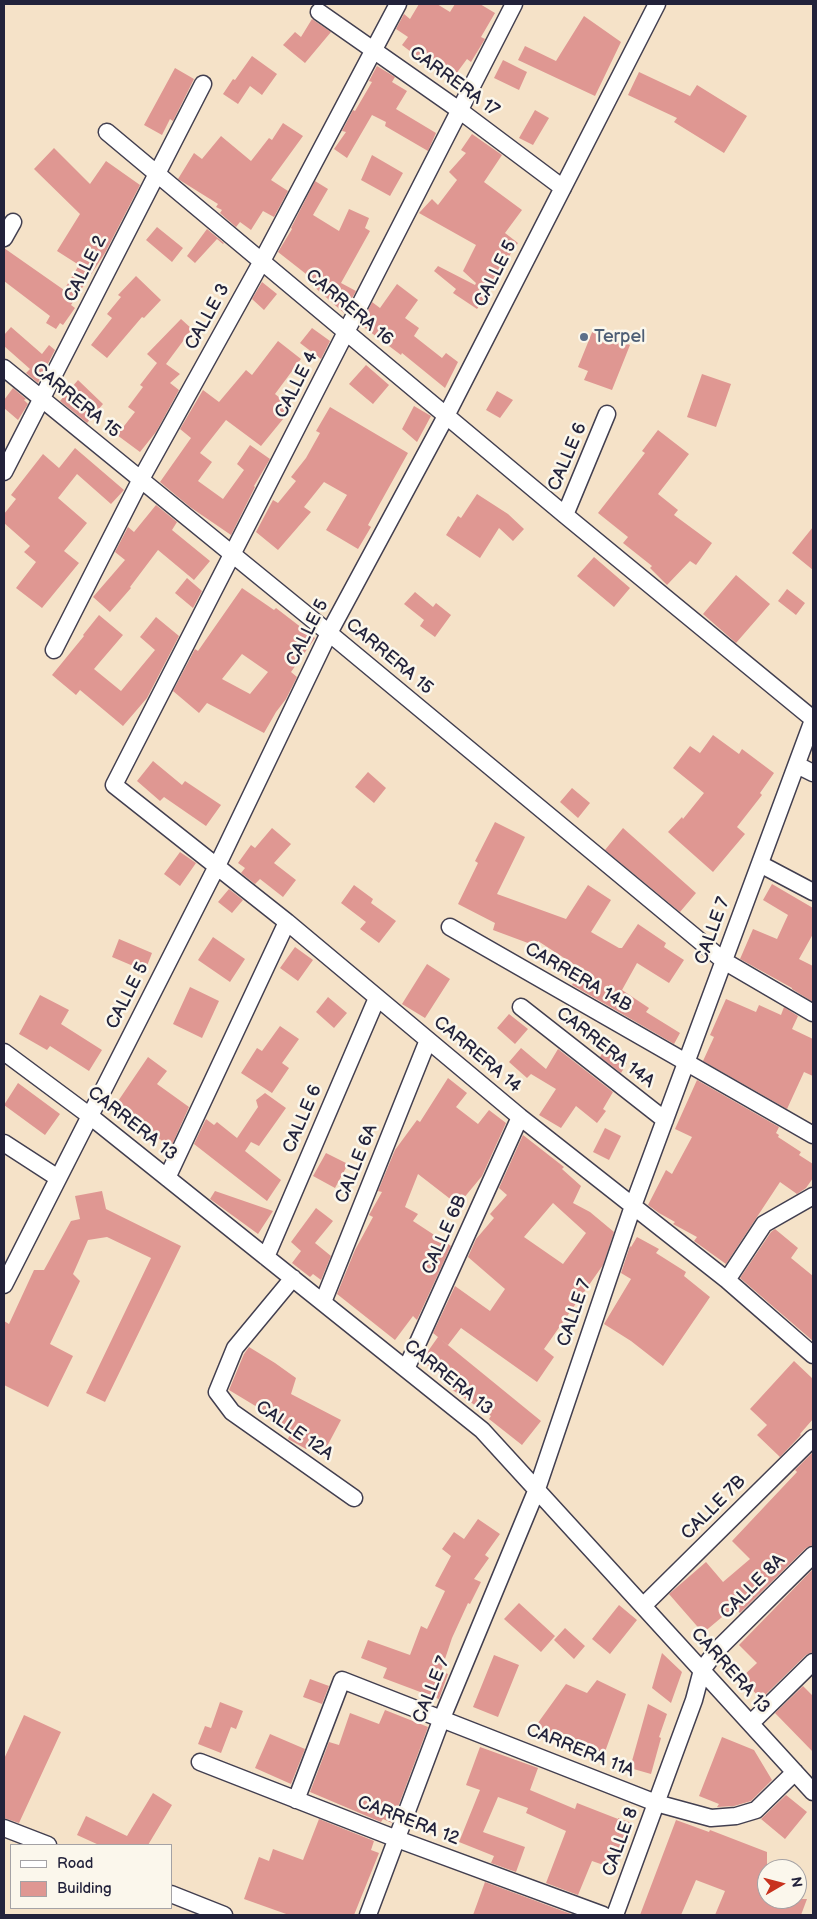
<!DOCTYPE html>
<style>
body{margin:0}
#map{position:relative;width:817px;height:1919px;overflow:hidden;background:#f5e2c8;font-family:"Balsamiq Sans",sans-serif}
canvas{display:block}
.frame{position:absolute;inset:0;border:5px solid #22223b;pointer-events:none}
.legend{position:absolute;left:10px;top:1844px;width:162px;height:65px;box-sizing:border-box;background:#fbf7ec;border:1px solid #a4a2a5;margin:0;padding:6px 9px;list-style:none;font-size:15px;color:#22223b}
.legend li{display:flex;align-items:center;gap:10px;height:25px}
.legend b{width:25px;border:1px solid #a4a2a5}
.north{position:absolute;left:757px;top:1859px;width:50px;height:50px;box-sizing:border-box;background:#fbf7ec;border:1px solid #a4a2a5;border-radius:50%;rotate:82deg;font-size:14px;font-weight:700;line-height:20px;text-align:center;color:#22223b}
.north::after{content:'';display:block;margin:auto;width:18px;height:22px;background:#c8321e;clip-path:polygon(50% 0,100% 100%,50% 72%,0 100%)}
</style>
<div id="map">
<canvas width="817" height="1919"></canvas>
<div class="frame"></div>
<ul class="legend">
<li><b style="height:6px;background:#fff"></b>Road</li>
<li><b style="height:14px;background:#df9792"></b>Building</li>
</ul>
<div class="north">N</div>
</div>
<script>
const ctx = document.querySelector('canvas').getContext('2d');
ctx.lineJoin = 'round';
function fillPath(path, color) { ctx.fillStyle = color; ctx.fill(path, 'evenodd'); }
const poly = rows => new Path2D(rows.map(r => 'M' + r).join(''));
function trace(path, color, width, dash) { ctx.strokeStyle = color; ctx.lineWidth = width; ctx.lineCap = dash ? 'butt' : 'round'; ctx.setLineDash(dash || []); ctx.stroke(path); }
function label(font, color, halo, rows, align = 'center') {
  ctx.font = font + ' "Balsamiq Sans",sans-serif'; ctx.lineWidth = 5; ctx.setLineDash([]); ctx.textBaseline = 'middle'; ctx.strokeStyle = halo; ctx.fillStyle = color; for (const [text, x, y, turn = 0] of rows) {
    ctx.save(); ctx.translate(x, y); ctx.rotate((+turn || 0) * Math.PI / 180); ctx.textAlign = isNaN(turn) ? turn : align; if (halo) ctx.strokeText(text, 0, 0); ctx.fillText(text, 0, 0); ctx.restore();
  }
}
fillPath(poly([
 [419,4,437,4,450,12,455,4,480,4,495,13,481,37,485,39,471,62,467,59,450,82,402,45,408,37,396,29,404,14,410,19],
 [584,16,621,42,595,96,518,60,525,46,556,61],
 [312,19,331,32,305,63,283,45,295,32,301,37],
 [252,56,277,74,262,95,250,86,238,104,223,94,233,79,235,80],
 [503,60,527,72,519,90,494,78],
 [377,66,395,77,392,82,407,91,396,109,436,133,428,151,385,126,386,122,372,115,347,158,334,149,346,132,342,131,353,110,355,111,372,82,369,81],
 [175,68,194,79,173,121,170,119,162,135,144,125],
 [639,72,690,96,697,85,747,116,724,153,674,122,677,118,628,95],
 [535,110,549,118,533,145,519,138],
 [283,123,303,136,271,180,288,191,274,217,263,211,251,230,240,222,236,227,220,213,222,210,216,207,218,204,178,179,194,153,202,159,221,136,251,161,269,138,272,140],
 [472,134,502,155,484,182,522,210,505,233,518,243,486,290,489,292,477,309,453,293,456,289,434,271,438,266,475,285,476,283,463,271,476,245,419,213,432,199,438,205,457,180,449,172,466,153,461,150],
 [54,148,90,184,106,161,140,185,105,253,71,305,75,308,63,325,60,323,56,329,46,323,50,316,4,281,4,248,64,290,79,265,57,251,80,214,34,169],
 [372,155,403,173,390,196,361,180],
 [315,181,328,189,313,215,339,231,349,209,369,218,365,228,370,231,341,283,356,291,344,313,312,285,315,281,278,252,292,229,291,228],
 [157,227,183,248,172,262,146,240],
 [207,229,224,243,223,244,217,239,195,263,187,256],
 [136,276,161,300,144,318,142,317,107,358,91,345,112,318,107,314,121,297,118,295],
 [262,282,277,294,264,310,252,299],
 [397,284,418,300,405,318,419,328,414,336,442,358,446,353,458,362,445,388,402,353,401,355,361,325,372,302,380,308],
 [181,319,192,329,166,364,180,374,170,383,179,390,156,432,140,452,117,435,135,412,128,407,143,387,140,385,157,363,147,354],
 [11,327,42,354,49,345,55,350,38,383,26,373,30,369,4,346,4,335],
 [312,328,330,341,321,359,300,343],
 [593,330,630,345,612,390,584,380,588,371,578,367],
 [278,341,301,359,275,394,292,408,261,446,226,420,200,453,212,462,198,481,223,499,244,470,237,464,250,445,270,459,254,486,255,487,231,535,190,507,160,482,191,438,180,429,203,390,219,402,246,370,252,375],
 [366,365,389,385,373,404,349,384],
 [702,374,731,384,716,427,687,417],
 [78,380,103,404,87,423,60,401],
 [13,388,26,399,24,400,28,404,18,420,4,408,4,400],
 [497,391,513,400,500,418,486,410],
 [414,406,431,416,417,442,402,429],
 [330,407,408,453,368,525,371,527,358,549,326,530,347,495,324,482,304,507,311,512,278,550,256,532,273,500,278,503,296,481,291,477,306,458,320,433,316,431],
 [658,430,689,454,658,494,678,510,674,515,712,543,696,565,690,561,667,585,650,568,652,566,623,543,628,537,598,513,645,453,642,451],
 [75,448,124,490,111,504,77,474,58,498,87,523,64,551,79,563,42,608,16,588,36,562,24,552,30,546,4,523,4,514,16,499,11,495,43,454,59,468],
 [477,494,508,514,524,529,513,541,499,528,480,558,446,535,458,516,461,518],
 [156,505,177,522,172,530,210,561,194,580,158,550,130,587,131,588,110,612,93,597,125,560,115,552,128,527,134,532],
 [813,527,813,570,792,553],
 [594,557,630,588,614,607,577,576],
 [736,575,770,604,736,643,703,614],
 [187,578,202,591,193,608,175,593],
 [242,588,274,610,276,608,315,638,291,672,297,677,286,699,276,712,264,733,207,703,199,713,173,691,195,649,198,651],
 [242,654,268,672,250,694,222,679],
 [787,589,805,603,796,615,778,601],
 [415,592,433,607,436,603,451,615,435,637,420,626,424,620,404,604],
 [99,615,123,635,94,669,121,691,155,650,140,637,156,617,179,636,147,698,123,726,80,690,76,695,52,675,84,636,83,635],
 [713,735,739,754,742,749,774,773,760,793,762,795,737,827,745,834,713,872,668,832,682,817,683,819,704,793,673,768,690,746,700,753],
 [153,761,182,785,185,781,221,805,206,826,164,797,160,801,137,781],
 [368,772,386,788,374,803,355,787],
 [572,788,590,803,578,818,560,802],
 [495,822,525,837,497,894,566,919,588,885,611,900,591,932,619,948,622,948,638,924,666,943,664,947,684,960,669,983,637,963,622,990,649,1008,646,1012,680,1033,674,1044,572,985,581,969,538,941,536,946,493,930,495,923,458,904,478,863,475,861],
 [272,828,291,844,274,863,296,880,283,897,260,879,255,884,241,873,245,868,238,863,251,845,255,848],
 [623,828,696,893,680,912,605,850],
 [180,852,196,863,180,886,164,874],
 [772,884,813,908,813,934,799,959,813,966,813,1002,792,989,792,988,740,959,753,929,777,939,788,915,763,900],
 [354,885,373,899,371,903,396,921,379,943,360,929,366,922,341,903],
 [229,889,243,900,232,913,218,902],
 [213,937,245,959,230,982,198,960],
 [119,939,152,953,145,971,112,957],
 [295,947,313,960,298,981,280,968],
 [427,964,450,979,425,1018,402,1004],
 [190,987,219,1001,202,1038,173,1024],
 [40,995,69,1010,61,1024,102,1050,89,1071,50,1046,47,1050,19,1034],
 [328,997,347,1013,334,1028,316,1012],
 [726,999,756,1012,759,1005,781,1015,784,1007,798,1016,792,1029,813,1039,813,1076,804,1072,787,1109,703,1061,714,1037,710,1035],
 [509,1014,528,1029,515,1044,497,1028],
 [280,1026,299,1039,282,1063,289,1068,272,1093,241,1073,257,1048,262,1051],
 [521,1048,546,1069,558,1049,613,1092,603,1109,606,1111,597,1123,576,1106,561,1128,539,1115,556,1089,531,1074,527,1078,509,1062],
 [605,1049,627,1063,621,1073,600,1057],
 [148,1057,167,1071,157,1084,189,1107,171,1147,151,1133,149,1136,112,1110],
 [448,1078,467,1093,456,1107,478,1124,489,1110,506,1123,482,1176,458,1205,418,1174,405,1207,418,1214,413,1221,451,1246,417,1320,413,1316,395,1340,337,1294,355,1250,373,1217,369,1215,382,1192,378,1191,395,1150,417,1120,420,1122],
 [697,1080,779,1127,776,1133,779,1135,778,1137,801,1152,799,1155,813,1164,813,1178,806,1188,797,1194,780,1182,726,1264,694,1241,697,1237,673,1224,675,1222,659,1213,648,1205,666,1170,672,1174,692,1137,675,1129],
 [18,1083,60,1114,45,1135,4,1105],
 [265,1093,286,1108,259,1146,251,1142,245,1151,281,1180,267,1201,194,1144,206,1119,214,1125,217,1122,237,1138,258,1107,256,1100],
 [605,1128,621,1136,609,1160,593,1152],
 [523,1135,564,1167,562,1169,581,1186,573,1203,590,1212,614,1232,603,1265,544,1349,554,1357,537,1382,461,1328,448,1345,433,1333,455,1286,490,1311,505,1289,468,1257,476,1239,494,1218,490,1214,507,1195,499,1188],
 [553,1203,586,1233,563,1264,524,1237],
 [326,1153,348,1164,335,1188,313,1176],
 [102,1191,106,1209,181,1246,105,1402,86,1393,151,1258,107,1237,88,1240,73,1274,80,1281,50,1344,73,1356,48,1407,4,1385,4,1321,9,1324,34,1270,44,1270,71,1221,80,1219,75,1196],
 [215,1191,273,1211,258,1234,210,1199],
 [316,1208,333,1221,315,1243,331,1256,321,1280,313,1274,310,1277,292,1263,301,1251,291,1242],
 [775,1229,798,1248,791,1258,813,1276,813,1341,740,1278,771,1232],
 [637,1237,659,1249,656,1253,686,1272,684,1276,710,1297,663,1366,631,1341,604,1324,631,1279,621,1273,630,1246,631,1247],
 [438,1337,541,1421,522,1445,489,1419,491,1416,451,1389,454,1384,421,1361],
 [249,1347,275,1363,296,1378,291,1394,341,1420,324,1452,311,1445,306,1449,288,1439,291,1432,270,1421,272,1416,229,1390,244,1354],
 [794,1361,813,1379,813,1419,800,1434,801,1435,780,1457,757,1435,767,1425,750,1409],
 [813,1452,813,1545,806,1548,740,1613,734,1607,703,1633,669,1594,706,1562,723,1582,750,1559,732,1541,797,1472,795,1470],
 [478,1519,500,1534,485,1555,489,1558,474,1579,481,1582,470,1604,468,1603,452,1638,441,1671,448,1674,439,1699,383,1678,387,1668,361,1658,368,1640,410,1655,421,1626,427,1629,445,1591,435,1586,451,1556,442,1549,454,1532,464,1539],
 [813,1569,813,1652,806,1655,761,1699,741,1678,757,1663,739,1645],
 [519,1603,555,1636,541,1652,504,1619],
 [619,1605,637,1620,610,1654,592,1639],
 [565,1628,585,1646,574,1659,554,1640],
 [662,1653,682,1672,671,1703,652,1688],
 [494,1655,519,1665,498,1717,473,1707],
 [310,1679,329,1686,322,1704,303,1697],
 [597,1680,626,1694,602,1760,576,1750,577,1747,550,1736,549,1737,535,1727,566,1684,587,1693],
 [803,1686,813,1696,813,1752,775,1713],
 [220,1702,243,1711,236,1729,231,1727,221,1753,198,1744,205,1726,211,1728],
 [648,1704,667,1714,659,1737,661,1738,651,1774,630,1768],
 [385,1710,428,1727,392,1823,383,1819,381,1822,310,1792,329,1742,339,1745,350,1713,379,1724],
 [24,1715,61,1732,19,1823,4,1818,4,1759],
 [270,1734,305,1749,291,1784,255,1768],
 [722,1737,754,1750,772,1780,751,1801,734,1806,717,1807,719,1804,699,1796],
 [480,1747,538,1768,530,1790,575,1809,577,1803,618,1819,618,1818,632,1823,615,1869,592,1861,578,1895,546,1883,566,1831,526,1813,528,1808,498,1797,483,1832,525,1847,516,1872,491,1863,494,1856,459,1842,480,1790,466,1785],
 [153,1793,172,1805,148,1845,99,1845,77,1835,86,1816,127,1836],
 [786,1795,807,1812,785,1839,761,1819],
 [319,1819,374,1841,371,1850,379,1853,354,1915,289,1915,244,1899,259,1857,269,1861,273,1849,303,1860],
 [676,1820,709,1832,710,1830,767,1852,767,1899,807,1899,801,1915,715,1915,725,1891,696,1880,681,1915,640,1915],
 [485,1882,571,1914,570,1915,473,1915]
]), '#df9792');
const minor = poly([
 [514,4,114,785,287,922,520,1117,727,1280,813,1355],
 [319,12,459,110,563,188],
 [107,132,565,515,813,719],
 [4,238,13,222],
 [4,368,329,633,724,961,813,1013],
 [4,472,203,84],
 [565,515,607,414],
 [54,650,141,479,262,261,398,4],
 [797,765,813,773],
 [760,864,813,892],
 [450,927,813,1135],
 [521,1007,665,1120],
 [4,1052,90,1116,482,1430,813,1792],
 [4,1143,58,1178],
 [167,1178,287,922],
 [266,1257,377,998],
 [293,1278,235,1348,217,1392,232,1412,354,1498],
 [727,1280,764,1224,813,1196],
 [4,1285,217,866,329,633,446,416,657,4],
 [323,1302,428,1040],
 [406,1369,520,1117],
 [643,1606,813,1438],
 [751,1723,813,1662],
 [200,1762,397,1839,603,1915],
 [296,1800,342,1680,656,1803,711,1818,736,1816,756,1810,795,1772],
 [4,1828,48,1845],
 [171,1894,224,1915],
 [368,1915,442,1718,537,1489,633,1206,813,720],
 [615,1915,694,1700,702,1670,717,1650,813,1555]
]);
trace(minor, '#423f50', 19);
trace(minor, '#fff', 16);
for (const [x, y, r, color] of [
 [584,337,5,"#5c6f8a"]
]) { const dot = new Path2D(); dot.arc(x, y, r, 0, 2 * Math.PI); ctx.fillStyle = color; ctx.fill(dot); trace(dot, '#fbf7ec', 2); }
label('18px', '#22223b', '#fbf7ec', [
 ["CARRERA 17",454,82,36],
 ["CALLE 2",86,269,-63],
 ["CALLE 5",496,274,-63],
 ["CARRERA 16",349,308,40],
 ["CALLE 3",208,317,-61],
 ["CALLE 4",297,385,-63],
 ["CARRERA 15",76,401,39],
 ["CALLE 6",568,457,-67],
 ["CALLE 5",308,633,-63],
 ["CARRERA 15",389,657,40],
 ["CALLE 7",713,931,-70],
 ["CARRERA 14B",578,978,30],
 ["CALLE 5",128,996,-63],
 ["CARRERA 14A",605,1048,38],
 ["CARRERA 14",477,1055,40],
 ["CALLE 6",303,1119,-67],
 ["CARRERA 13",132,1124,38],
 ["CALLE 6A",357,1164,-68],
 ["CALLE 6B",445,1235,-66],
 ["CALLE 7",575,1313,-71],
 ["CARRERA 13",448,1378,39],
 ["CALLE 12A",294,1431,35],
 ["CALLE 7B",714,1508,-45],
 ["CALLE 8A",753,1587,-45],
 ["CARRERA 13",730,1671,48],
 ["CALLE 7",432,1690,-68],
 ["CARRERA 11A",580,1751,22],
 ["CARRERA 12",408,1821,21],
 ["CALLE 8",621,1842,-70]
]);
label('18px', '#4e5e75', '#fbf7ec', [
 ["Terpel",594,337]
], 'left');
</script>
